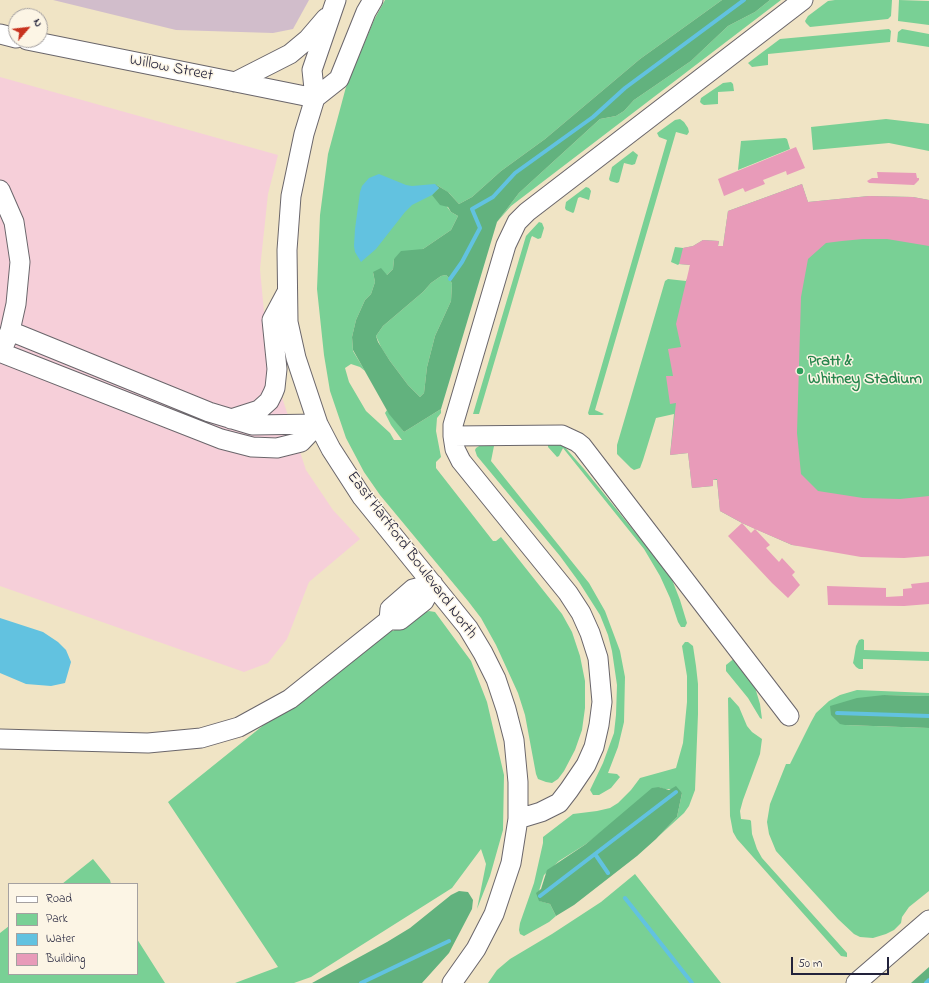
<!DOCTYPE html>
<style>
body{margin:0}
#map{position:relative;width:929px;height:983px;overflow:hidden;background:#f0e4c5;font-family:"Indie Flower",sans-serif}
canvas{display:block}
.legend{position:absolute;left:8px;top:883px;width:130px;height:92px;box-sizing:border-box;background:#fcf5e5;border:1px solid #a5a1a1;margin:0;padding:5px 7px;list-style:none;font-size:12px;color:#22223b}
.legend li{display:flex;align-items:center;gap:8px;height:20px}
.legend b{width:20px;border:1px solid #a5a1a1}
.north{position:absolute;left:8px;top:8px;width:40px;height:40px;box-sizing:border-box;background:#fcf5e5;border:1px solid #a5a1a1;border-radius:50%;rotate:62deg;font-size:11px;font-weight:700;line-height:16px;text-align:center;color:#22223b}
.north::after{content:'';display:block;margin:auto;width:14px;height:18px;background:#c8321e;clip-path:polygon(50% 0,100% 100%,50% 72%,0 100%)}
.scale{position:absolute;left:791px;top:957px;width:98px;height:18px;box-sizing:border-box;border:2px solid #22223b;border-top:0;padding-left:5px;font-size:12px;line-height:14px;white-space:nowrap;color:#22223b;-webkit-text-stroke:3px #fcf5e5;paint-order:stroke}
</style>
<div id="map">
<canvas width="929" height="983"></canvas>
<ul class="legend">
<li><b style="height:5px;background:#fff"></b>Road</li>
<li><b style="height:11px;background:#79d095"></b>Park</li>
<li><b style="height:11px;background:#62c2e0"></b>Water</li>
<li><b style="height:11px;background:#e89bb9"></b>Building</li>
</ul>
<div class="north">N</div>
<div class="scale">50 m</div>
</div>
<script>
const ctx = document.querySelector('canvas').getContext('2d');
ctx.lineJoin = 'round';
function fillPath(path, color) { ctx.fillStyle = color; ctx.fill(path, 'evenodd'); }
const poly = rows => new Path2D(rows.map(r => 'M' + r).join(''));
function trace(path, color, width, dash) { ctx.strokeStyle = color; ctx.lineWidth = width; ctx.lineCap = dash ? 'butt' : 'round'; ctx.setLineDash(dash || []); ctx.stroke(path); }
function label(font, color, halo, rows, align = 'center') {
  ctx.font = font + ' "Indie Flower",sans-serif'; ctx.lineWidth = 3; ctx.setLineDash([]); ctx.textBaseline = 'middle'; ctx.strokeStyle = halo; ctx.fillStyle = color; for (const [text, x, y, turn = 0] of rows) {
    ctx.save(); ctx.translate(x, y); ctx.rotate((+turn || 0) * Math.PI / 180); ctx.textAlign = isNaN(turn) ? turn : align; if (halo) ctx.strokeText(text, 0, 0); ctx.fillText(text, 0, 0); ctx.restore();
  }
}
fillPath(poly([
 [0,77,278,155,268,194,260,269,268,355,306,470,333,510,360,539,309,582,287,639,268,663,244,672,0,586]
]), '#f6cfd9');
fillPath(poly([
 [53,0,309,0,293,29,273,33,176,30]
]), '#d1bdcb');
fillPath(poly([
 [385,0,722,0,640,59,545,139,501,171,472,197,459,204,449,193,437,185,439,188,436,192,451,212,458,216,451,230,423,249,394,259,393,269,387,275,373,272,375,282,371,294,365,300,356,320,352,337,353,351,365,371,360,367,351,364,345,368,349,382,366,411,390,433,394,440,402,440,391,425,385,413,387,410,404,432,441,409,441,413,437,418,436,431,441,457,436,462,436,468,493,541,496,541,501,537,562,614,572,632,580,656,585,681,585,708,582,730,575,750,564,771,558,779,552,783,546,782,538,779,536,774,525,715,518,693,496,645,481,618,468,601,380,495,364,472,346,438,330,391,324,355,317,289,320,215,328,154,346,87,374,20],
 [770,0,781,0,511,206,497,222,519,193,600,119,616,116,624,111,634,100,691,61,728,26,755,12],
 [835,0,892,0,891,16,888,19,810,27,806,23,805,21,808,16,828,1],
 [899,0,929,1,929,25,898,21],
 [889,29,891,31,890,42,768,54,768,65,752,67,748,63,780,39],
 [902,29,929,34,929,47,897,42,898,32],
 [731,82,733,84,734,91,718,92,718,104,704,105,702,104,700,102,701,98,723,83],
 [680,119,684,122,688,128,689,132,687,135,676,132,595,410,604,414,602,415,589,415,588,413,667,140,659,137,657,133,675,120],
 [886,119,929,124,929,151,889,143,813,150,811,127],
 [785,138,787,139,790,149,738,170,741,141],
 [633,151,638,155,635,164,632,165,624,163,619,182,617,183,610,181,609,179,612,167],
 [802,184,808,202,869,196,913,197,929,200,929,556,792,545,742,523,720,511,717,480,713,480,713,486,692,488,688,453,670,455,674,414,656,418,643,460,640,468,634,470,631,468,617,454,617,445,665,281,668,279,686,281,689,275,690,265,679,264,678,265,671,262,675,247,683,248,693,246,703,240,719,241,718,246,723,246,728,211],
 [586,187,589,188,591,191,589,200,580,197,578,198,574,212,573,213,566,210,565,208,566,202],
 [539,222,542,223,544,228,541,238,538,239,532,236,531,238,479,414,473,414,526,236],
 [446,275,450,279,452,284,451,301,435,336,427,367,424,393,420,397,408,385,390,361,381,347,376,336,383,326,423,292,431,283,441,276],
 [484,443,490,443,494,446,491,461,589,583,605,611,620,651,625,677,624,722,618,747,608,773,617,774,620,777,611,788,599,795,593,795,590,790,603,763,614,733,616,715,617,685,612,651,608,635,600,615,579,582,560,556,477,456,475,450,476,448],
 [560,443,563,445,584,469,671,577,680,600,687,623,685,627,681,627,678,622,670,598,660,576,644,549,563,448,559,456,557,457,548,447,548,444],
 [429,611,435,612,471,661,487,702,504,775,503,830,490,876,477,909,486,864,481,849,452,888,311,977,294,983,235,983,278,967,168,802,383,629,393,631,418,615],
 [862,639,864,640,864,650,929,652,929,661,863,659,863,669,859,669,856,667,853,663,854,658,856,646,859,640],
 [685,642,688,642,693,646,696,666,698,684,698,714,695,790,689,806,684,813,659,836,677,817,682,793,672,789,664,789,659,787,586,844,559,861,544,875,539,891,540,901,550,904,556,916,549,922,524,936,520,934,519,930,520,923,534,883,543,843,543,837,573,814,597,811,610,808,618,803,631,790,640,778,676,768,683,743,687,702,687,676,682,646],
 [736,657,754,684,760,704,762,719,760,718,748,698,726,671,726,665],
 [857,690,929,693,929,696,884,695,845,725,929,728,929,891,909,907,902,917,901,923,894,930,886,934,873,938,860,937,854,934,838,919,776,851,769,834,767,822,770,804,786,764,790,764,811,722,816,713,829,701,840,695],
 [730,697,739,707,747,726,752,732,762,739,760,754,743,800,740,811,741,819,750,820,751,821,752,834,757,849,762,858,847,953,847,957,841,956,737,839,733,832,730,816,728,698],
 [93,859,110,880,111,884,62,884],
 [635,874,721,983,488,983,497,970,510,959,552,934,601,902],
 [9,926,9,974,137,974,137,939,165,983,0,983,0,933]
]), '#79d095');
fillPath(poly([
 [722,0,770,0,755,12,728,26,691,61,634,100,624,111,616,116,600,119,519,193,497,222,441,409,404,432,389,414,353,350,352,337,356,320,365,300,371,294,375,282,373,272,381,268,387,275,393,269,394,259,401,251,423,249,451,230,458,216,451,212,448,207,440,205,432,195,439,188,435,184,448,192,459,204,472,197,501,171,545,139,640,59],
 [446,275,450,279,452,284,451,301,435,336,427,367,424,393,420,397,408,385,390,361,378,342,376,336,383,326,423,292,431,283,441,276],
 [884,695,929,696,929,728,845,725,840,724,831,715,830,706,857,698],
 [676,786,682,793,677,817,656,839,637,856,574,905,556,916,550,904,539,901,536,893,541,889,547,870,586,844,652,788,659,787,669,790],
 [459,891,468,892,473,900,472,909,449,953,422,983,312,983,387,942,410,928,451,895],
 [929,967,929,983,911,983]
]), '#62b27e');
fillPath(poly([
 [379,174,406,185,412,186,435,184,439,188,432,195,412,205,405,212,376,249,361,262,355,252,354,246,355,229,360,192,362,186,369,178],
 [0,618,43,632,58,642,66,650,71,662,65,683,51,686,26,684,0,673]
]), '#62c2e0');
trace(poly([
 [450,279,462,262,480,228,472,209,493,197,515,173,593,117,625,88,744,0],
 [837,713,929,716],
 [595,854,608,873],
 [540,896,676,792],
 [625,898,692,983],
 [361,983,449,941],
 [926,983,929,980]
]), '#62c2e0', 4);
fillPath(poly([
 [796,147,805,168,787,175,786,171,763,180,765,184,745,192,743,188,724,196,718,179],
 [877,172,916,173,917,178,919,178,919,180,914,185,869,183,867,181,872,178,878,178],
 [802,184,808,202,869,196,913,197,929,200,929,246,887,239,863,239,842,241,826,243,808,259,801,297,797,433,801,474,818,491,863,498,900,499,929,496,929,556,904,558,861,557,792,545,755,529,770,545,766,548,779,562,782,558,795,572,792,575,800,585,788,598,772,583,728,536,742,523,720,511,717,479,713,480,713,486,692,488,688,453,670,455,676,403,670,404,666,376,673,376,668,349,681,347,676,324,690,265,679,264,683,248,693,246,703,240,719,241,718,246,723,246,728,211],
 [742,523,755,529,751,533],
 [929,582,929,604,904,606,828,605,827,586,886,588,886,597,903,596,903,589,912,588,911,584]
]), '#e89bb9');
const minor = poly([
 [336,0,312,70,315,98,304,134,291,196,287,250,288,322,296,358,318,424,331,449,362,497,468,628,483,653,496,679,506,709,514,740,518,782,518,819,511,863,494,914,476,949,452,983],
 [0,34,16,38],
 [27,40,315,98],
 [235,82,290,54,308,39,326,18],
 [315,98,339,79,366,12,373,0],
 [0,190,14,222,20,262,16,304,10,331,5,343],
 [10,331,209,412,252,425,318,424],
 [2,353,221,439,252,447,277,448,301,442,318,424],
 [231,419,259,410,269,401,273,393,275,388,277,369,272,320,287,292],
 [453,436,562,435,577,442,582,446,789,716],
 [389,620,390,609,413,589,433,584],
 [0,739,148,743,201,738,239,727,290,699,389,620,400,620,424,601,433,584],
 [518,819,541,812,559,803,569,790,586,765,594,747,599,725,602,702,598,658,590,633,581,613,568,593,461,461,455,449,453,436,453,425,506,245,517,222,527,212,803,0],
 [856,983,929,920]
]);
trace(minor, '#6a666b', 21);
trace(minor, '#fff', 19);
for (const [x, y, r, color] of [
 [800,371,4,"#2e9e5b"]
]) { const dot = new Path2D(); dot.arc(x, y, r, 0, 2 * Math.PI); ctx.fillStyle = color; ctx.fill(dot); trace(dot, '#fcf5e5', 1.5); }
label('16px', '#22223b', '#fcf5e5', [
 ["Willow Street",171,69,11],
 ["East Hartford Boulevard North",411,556,53]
]);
label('bold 16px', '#27864d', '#fcf5e5', [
 ["Pratt &",808,362],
 ["Whitney Stadium",808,380]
], 'left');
</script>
